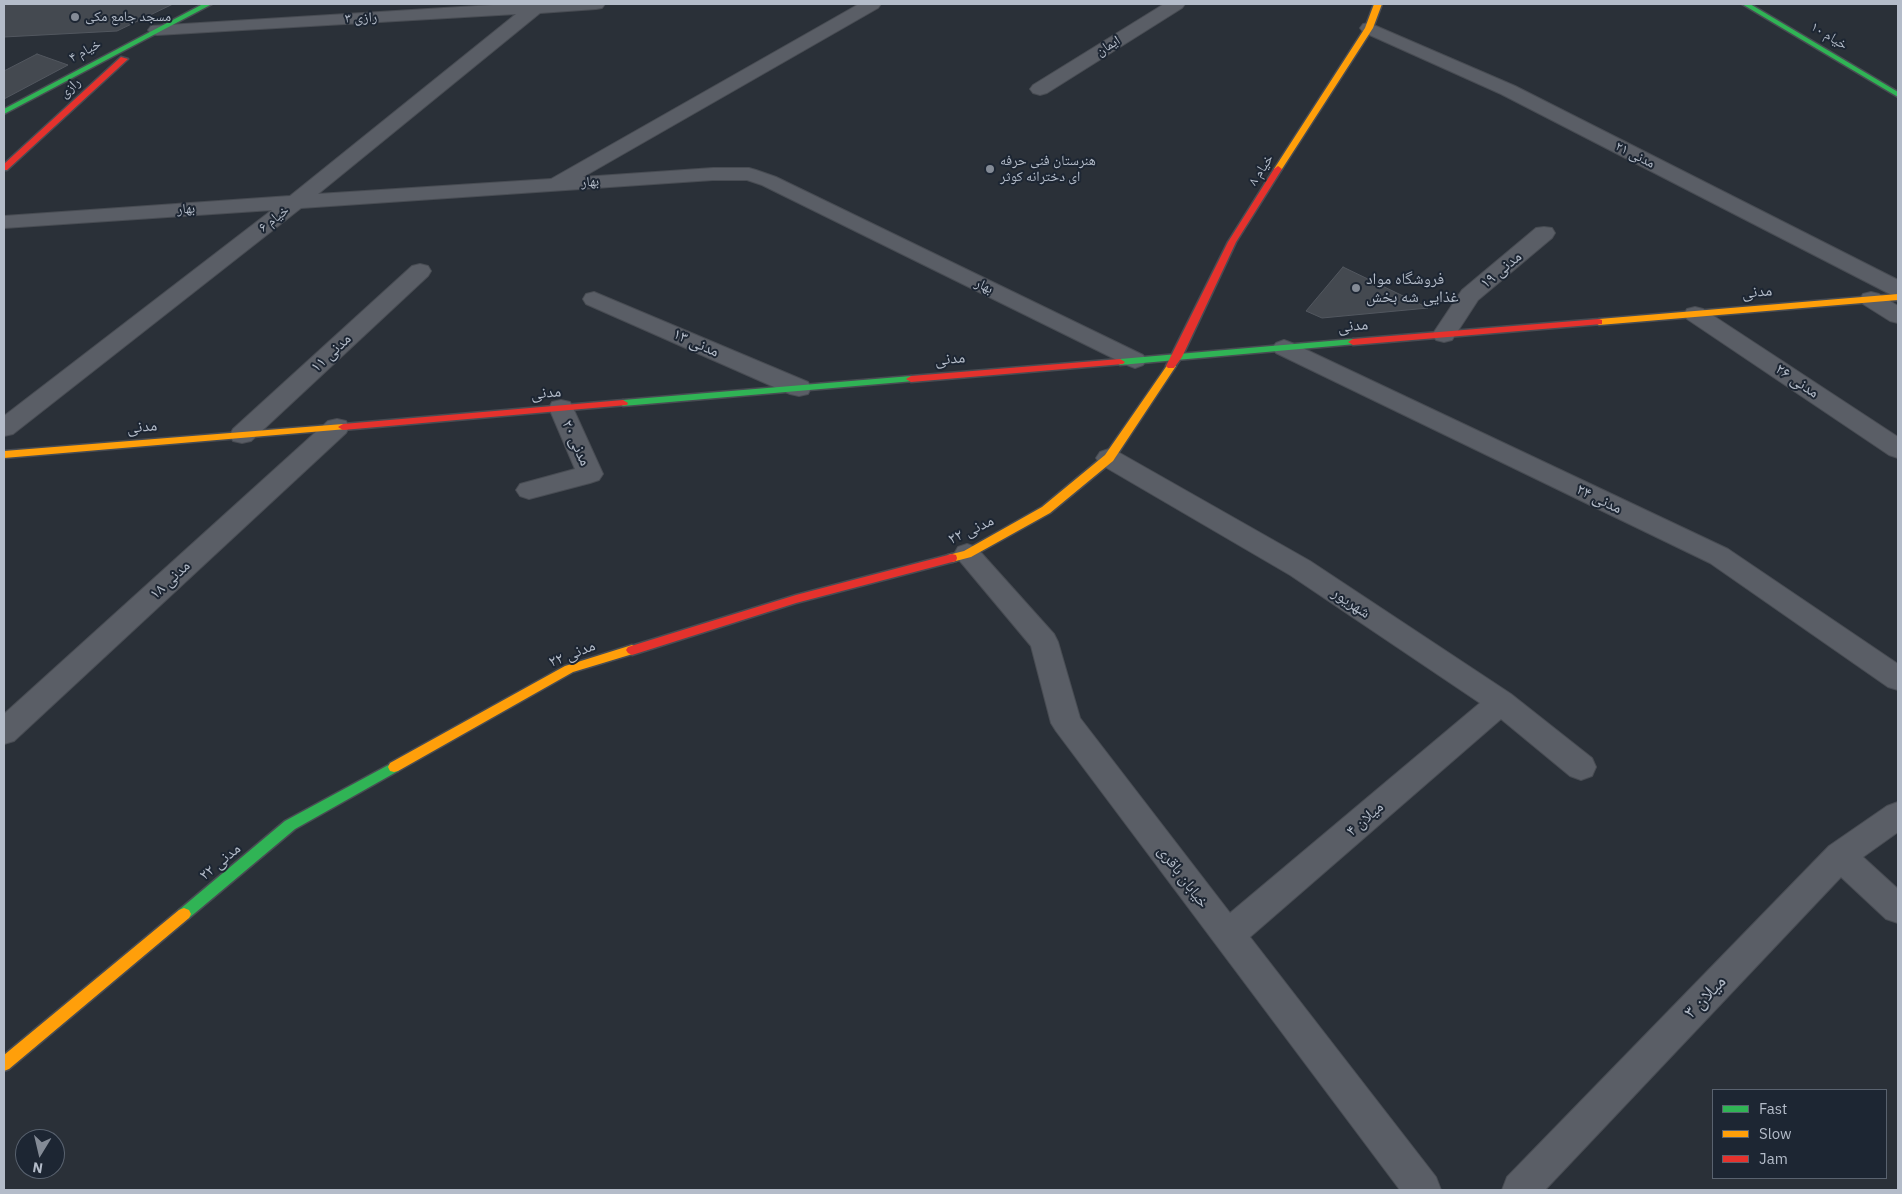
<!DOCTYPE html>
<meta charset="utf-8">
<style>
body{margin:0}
#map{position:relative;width:1902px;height:1194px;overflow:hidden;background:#2a3038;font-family:"IBM Plex Sans",sans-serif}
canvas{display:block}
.frame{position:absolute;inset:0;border:5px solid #b4bcc9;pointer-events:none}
.legend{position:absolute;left:1712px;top:1089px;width:175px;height:90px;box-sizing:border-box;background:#1d2633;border:1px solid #59626f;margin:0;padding:6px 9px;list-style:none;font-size:15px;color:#b4bcc9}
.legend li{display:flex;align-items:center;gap:10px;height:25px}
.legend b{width:25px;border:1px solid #59626f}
.north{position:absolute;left:15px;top:1129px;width:50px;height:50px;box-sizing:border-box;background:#1d2633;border:1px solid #59626f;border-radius:50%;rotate:189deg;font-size:14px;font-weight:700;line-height:20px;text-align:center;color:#b4bcc9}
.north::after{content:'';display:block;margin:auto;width:18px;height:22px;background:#848b96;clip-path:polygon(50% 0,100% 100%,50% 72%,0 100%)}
</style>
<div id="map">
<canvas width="1902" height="1194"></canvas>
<div class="frame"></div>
<ul class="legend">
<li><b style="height:6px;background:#30b455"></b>Fast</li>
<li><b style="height:6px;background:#ff9f0a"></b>Slow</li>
<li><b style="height:6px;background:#e5322d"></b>Jam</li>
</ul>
<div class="north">N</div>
</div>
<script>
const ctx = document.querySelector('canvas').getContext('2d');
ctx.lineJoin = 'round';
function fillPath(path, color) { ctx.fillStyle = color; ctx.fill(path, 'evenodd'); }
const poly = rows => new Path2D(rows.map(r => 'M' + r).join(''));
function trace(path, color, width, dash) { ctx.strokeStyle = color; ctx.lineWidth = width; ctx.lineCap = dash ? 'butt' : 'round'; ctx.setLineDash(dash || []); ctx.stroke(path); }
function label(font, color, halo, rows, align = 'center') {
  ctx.font = font + ' "IBM Plex Sans","Noto Naskh Arabic",sans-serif'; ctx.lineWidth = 4; ctx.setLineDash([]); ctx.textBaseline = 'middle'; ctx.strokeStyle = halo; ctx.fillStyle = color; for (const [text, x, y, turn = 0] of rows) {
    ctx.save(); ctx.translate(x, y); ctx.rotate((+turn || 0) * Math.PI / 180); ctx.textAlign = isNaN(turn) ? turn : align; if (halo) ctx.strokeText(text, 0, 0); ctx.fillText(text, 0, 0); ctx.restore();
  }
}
const building = poly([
 [4,4,173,4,117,31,4,37,4,4],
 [37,54,68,65,4,99,4,71,37,54],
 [1343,267,1428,308,1322,318,1306,311,1343,267]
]);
fillPath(building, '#444950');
trace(building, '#52575f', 1);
const street = poly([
 [509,4,605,4,602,8,596,9,540,13,318,194,551,179,859,4,881,4,878,8,583,177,713,168,749,168,756,170,776,177,1143,355,1147,360,1143,365,1135,368,1127,365,762,185,747,180,713,180,301,208,13,434,4,436,4,416,272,210,4,228,4,216,290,196,516,14,157,35,151,34,148,30,151,26,509,4],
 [1164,4,1185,4,1182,8,1047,93,1040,95,1033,93,1030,89,1033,85,1164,4],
 [1369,23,1515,86,1898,280,1898,296,1890,294,1501,94,1363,32,1360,28,1363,24,1369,23],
 [1544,227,1552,228,1555,233,1552,238,1478,300,1452,340,1444,342,1436,340,1432,335,1462,290,1536,228,1544,227],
 [420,264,428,266,431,271,428,276,251,441,242,443,233,441,230,435,233,429,412,266,420,264],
 [594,292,808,382,811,388,808,394,799,396,790,394,586,304,583,299,586,294,594,292],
 [1871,292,1879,294,1898,306,1898,323,1890,321,1863,304,1860,299,1863,294,1871,292],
 [1695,307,1703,309,1898,437,1898,458,1889,455,1687,319,1684,314,1687,309,1695,307],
 [1284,340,1292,343,1728,549,1898,664,1898,690,1888,687,1710,563,1276,353,1272,348,1276,343,1284,340],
 [561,400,570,402,573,408,603,474,599,480,590,483,529,499,520,496,516,490,520,484,575,469,549,408,552,402,561,400],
 [337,419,346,421,349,427,346,433,14,741,4,744,4,714,328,421,337,419],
 [1109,449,1118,452,1310,561,1511,694,1592,758,1596,767,1592,776,1581,780,1570,776,1501,719,1250,937,1436,1177,1441,1190,1400,1190,1056,731,1051,723,1031,646,954,554,958,547,967,544,976,547,1054,634,1058,642,1080,718,1230,913,1480,703,1290,575,1100,464,1096,458,1100,452,1109,449],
 [1898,802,1898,832,1863,857,1898,889,1898,923,1886,919,1841,877,1545,1190,1502,1190,1507,1177,1829,846,1887,806,1898,802]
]);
const fast = poly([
 [203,4,212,4,4,114,4,109,203,4],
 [1742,4,1750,4,1898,92,1898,97,1742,4],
 [1353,339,1356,340,1356,344,1120,365,1115,362,1120,359,1353,339],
 [911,376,916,379,914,381,623,406,618,403,623,400,911,376],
 [394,762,398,763,400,767,398,771,295,829,189,918,184,920,179,918,177,914,179,910,285,821,394,762]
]);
const slow = poly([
 [1374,4,1382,4,1373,28,1282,169,1278,172,1275,171,1274,169,1365,28,1374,4],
 [1898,294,1898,300,1599,325,1594,322,1599,319,1898,294],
 [1171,363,1176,366,1113,461,1050,513,971,557,952,562,948,561,947,558,948,555,964,551,1042,507,1105,455,1168,364,1171,363],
 [343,424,347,425,348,427,347,429,4,458,4,451,343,424],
 [632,645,636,647,638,650,636,653,573,672,398,771,394,772,390,771,388,767,390,763,565,666,632,645],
 [184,908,189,910,191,914,189,918,9,1069,4,1071,4,1055,179,910,184,908]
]);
const jam = poly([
 [121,57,128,59,7,170,4,170,4,164,121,57],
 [1278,166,1282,169,1236,242,1182,357,1174,368,1168,368,1166,366,1228,242,1274,169,1278,166],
 [1599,319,1602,320,1602,324,1353,345,1348,342,1353,339,1599,319],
 [1120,359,1125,362,1123,364,911,382,906,379,911,376,1120,359],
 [623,400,628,403,627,405,343,430,338,427,343,424,623,400],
 [952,554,956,555,957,558,956,561,796,603,632,655,628,653,626,650,628,647,796,595,952,554]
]);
trace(street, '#484c53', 2);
trace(fast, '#484c53', 3);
trace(slow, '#484c53', 3);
trace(jam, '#484c53', 3);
fillPath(street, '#5a5e66');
fillPath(fast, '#30b455');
fillPath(slow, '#ff9f0a');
fillPath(jam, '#e5322d');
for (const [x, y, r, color] of [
 [75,17,5,"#848b96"],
 [990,169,5,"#848b96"],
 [1356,288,5,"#848b96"]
]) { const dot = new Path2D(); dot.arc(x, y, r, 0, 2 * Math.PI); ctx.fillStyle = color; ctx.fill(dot); trace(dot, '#1d2633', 2); }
label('14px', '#b4bcc9', '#1d2633', [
 ["مسجد جامع مکی",85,17],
 ["هنرستان فنی حرفه",1000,161],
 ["ای دخترانه کوثر",1000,177]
], 'left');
label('14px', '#b4bcc9', '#1d2633', [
 ["رازی ۳",361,18,-3],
 ["خیام ۱۰",1829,36,31],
 ["ایمان",1108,46,-32],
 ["خیام ۴",85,51,-28],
 ["رازی",70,88,-42],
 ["مدنی ۲۱",1635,155,27],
 ["خیام ۸",1261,170,-57],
 ["بهار",590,182,-4],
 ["بهار",186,209,-4],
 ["خیام ۶",274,219,-38],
 ["بهار",984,286,26]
]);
label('16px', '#b4bcc9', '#1d2633', [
 ["مدنی ۱۹",1501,270,-40],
 ["مدنی",1757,292,-5],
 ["مدنی",1353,326,-5],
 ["مدنی ۱۳",696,343,24],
 ["مدنی ۱۱",331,353,-43],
 ["مدنی",950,359,-5],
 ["مدنی ۲۶",1797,381,34],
 ["مدنی",546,393,-5],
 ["مدنی",142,427,-5],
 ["مدنی ۲۰",576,443,66],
 ["مدنی ۲۴",1599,499,26],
 ["مدنی ۲۲",971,530,-25],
 ["مدنی ۱۸",170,580,-43],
 ["شهریور",1351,603,34],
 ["مدنی ۲۲",572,654,-22],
 ["میلان ۴",1365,819,-41],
 ["مدنی ۲۲",220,862,-40],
 ["خیابان باقری",1183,877,53]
]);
label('16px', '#b4bcc9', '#1d2633', [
 ["فروشگاه مواد",1366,279],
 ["غذایی شه بخش",1366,297]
], 'left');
label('19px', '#b4bcc9', '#1d2633', [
 ["میلان ۳",1705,997,-46]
]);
</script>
